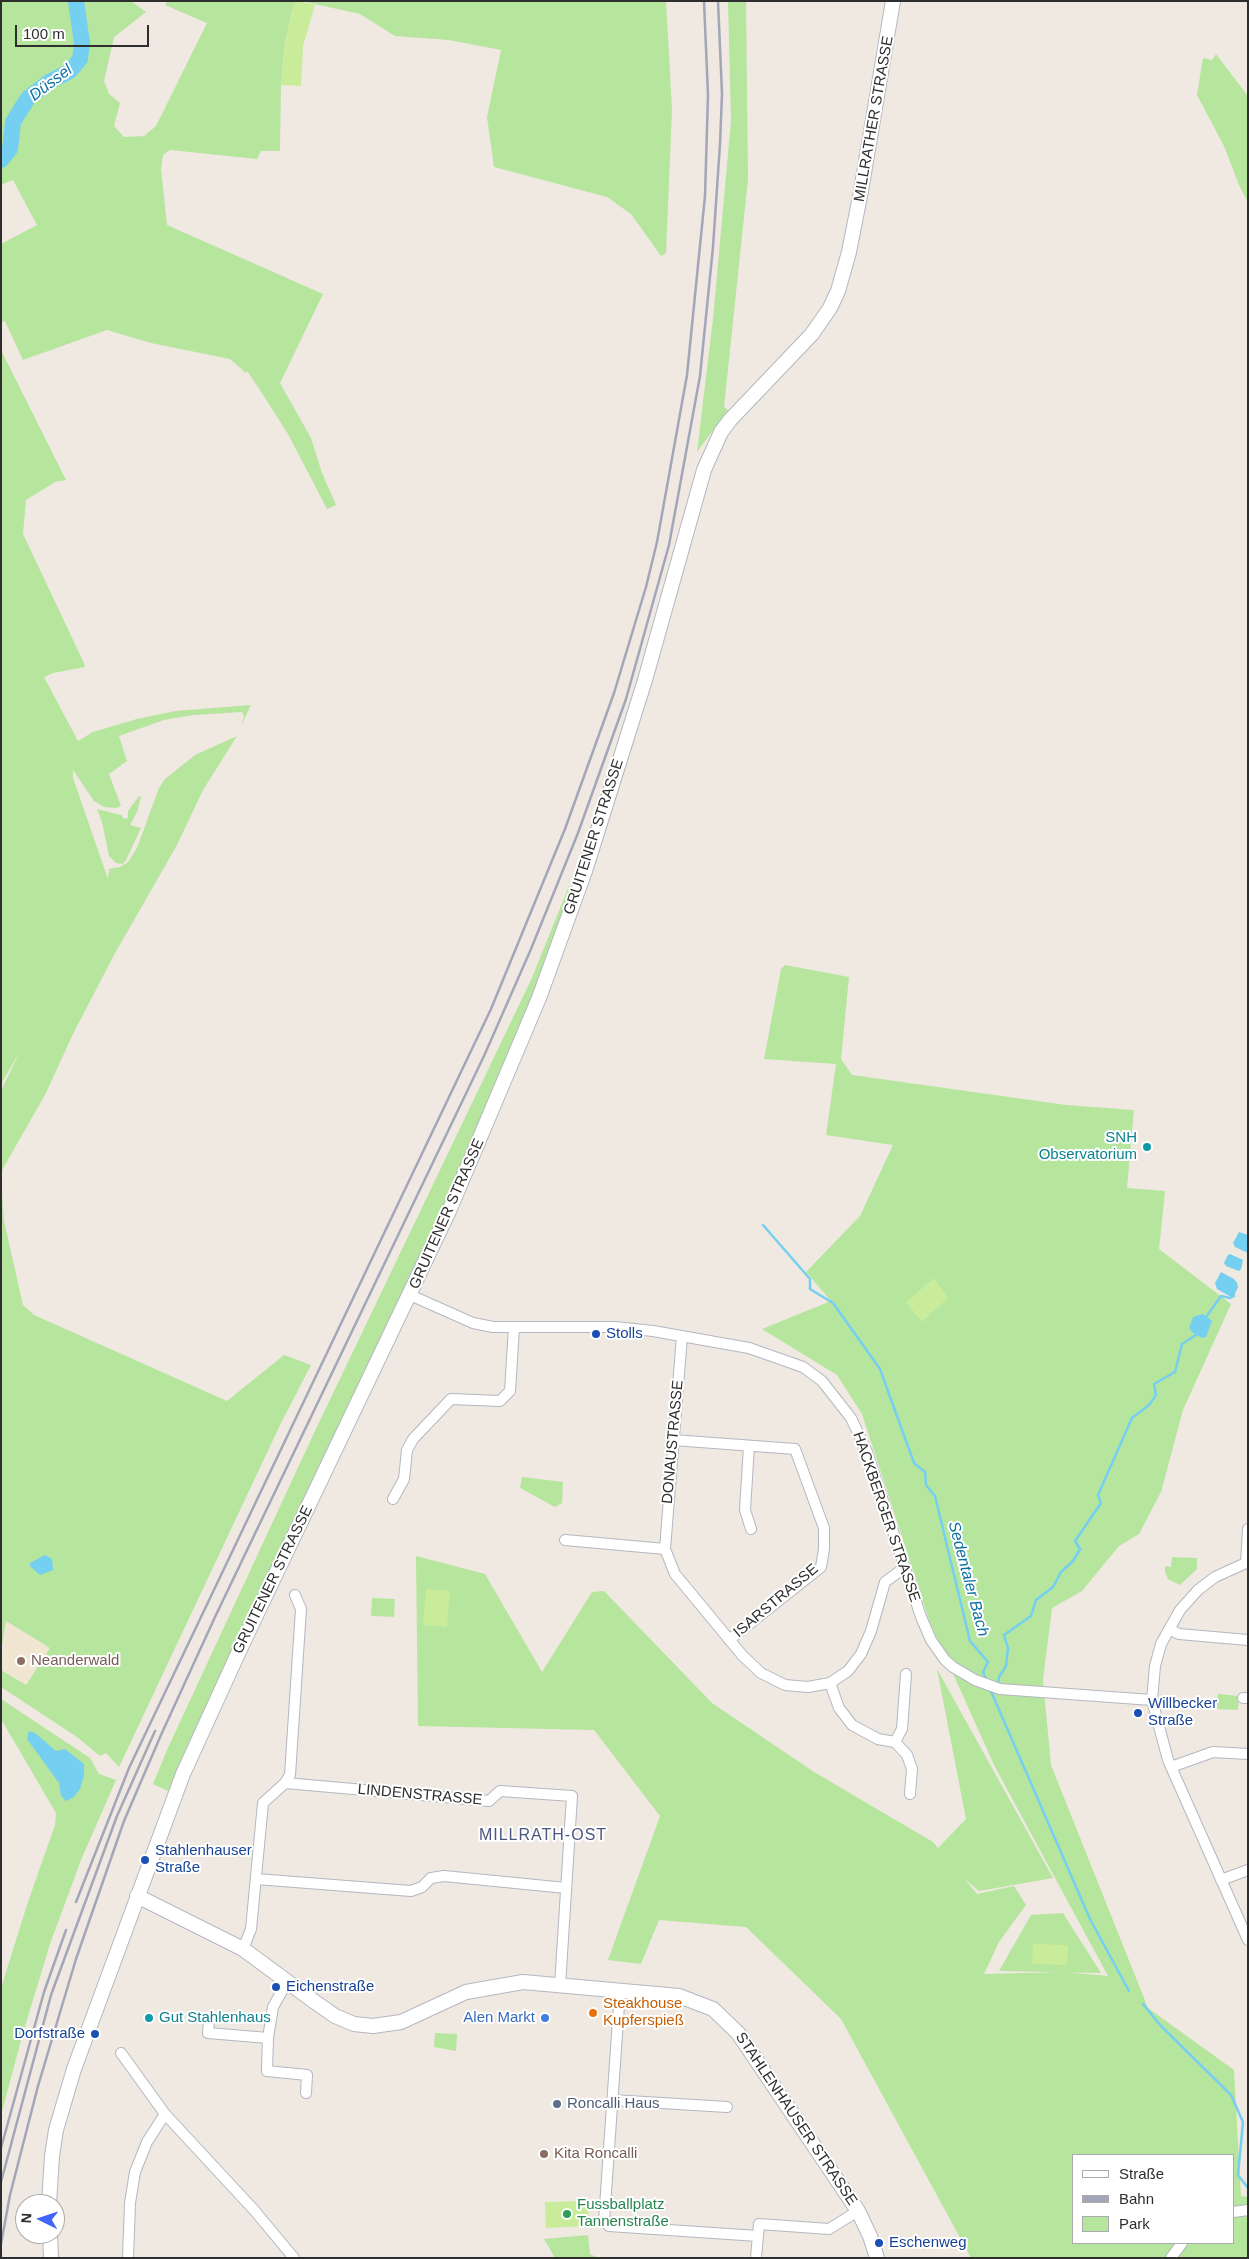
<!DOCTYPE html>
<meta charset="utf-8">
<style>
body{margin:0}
#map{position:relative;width:1249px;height:2259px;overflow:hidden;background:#efe9e1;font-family:Helvetica,sans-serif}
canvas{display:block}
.frame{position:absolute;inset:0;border:2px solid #2e2e2e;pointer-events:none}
.legend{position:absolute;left:1072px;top:2154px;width:162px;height:90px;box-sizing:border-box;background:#fff;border:1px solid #ababab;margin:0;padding:6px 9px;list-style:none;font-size:15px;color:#2e2e2e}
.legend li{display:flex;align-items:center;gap:10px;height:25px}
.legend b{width:25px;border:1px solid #ababab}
.north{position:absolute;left:15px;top:2194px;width:50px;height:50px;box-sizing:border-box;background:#fff;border:1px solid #ababab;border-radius:50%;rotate:274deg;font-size:14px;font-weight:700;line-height:20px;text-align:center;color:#2e2e2e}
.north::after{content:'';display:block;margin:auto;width:18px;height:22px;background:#4264fb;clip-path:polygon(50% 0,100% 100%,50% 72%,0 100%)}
.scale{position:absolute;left:15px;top:25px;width:134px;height:22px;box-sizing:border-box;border:2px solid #2e2e2e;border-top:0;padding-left:6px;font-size:15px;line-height:18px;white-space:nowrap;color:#2e2e2e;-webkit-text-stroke:4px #fff;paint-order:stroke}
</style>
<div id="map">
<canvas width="1249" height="2259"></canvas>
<div class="frame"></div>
<ul class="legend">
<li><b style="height:6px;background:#fff"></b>Straße</li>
<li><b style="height:6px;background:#a3a6b8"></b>Bahn</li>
<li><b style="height:14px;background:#b6e59e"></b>Park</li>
</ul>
<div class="north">N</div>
<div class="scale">100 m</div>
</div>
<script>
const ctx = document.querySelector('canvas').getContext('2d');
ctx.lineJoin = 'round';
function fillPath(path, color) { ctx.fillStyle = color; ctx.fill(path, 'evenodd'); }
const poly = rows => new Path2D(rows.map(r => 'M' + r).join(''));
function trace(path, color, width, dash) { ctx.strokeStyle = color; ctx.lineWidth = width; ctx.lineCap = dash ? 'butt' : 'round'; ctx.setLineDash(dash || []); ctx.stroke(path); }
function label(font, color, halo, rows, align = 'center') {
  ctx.font = font + ' Helvetica,sans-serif'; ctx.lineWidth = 4; ctx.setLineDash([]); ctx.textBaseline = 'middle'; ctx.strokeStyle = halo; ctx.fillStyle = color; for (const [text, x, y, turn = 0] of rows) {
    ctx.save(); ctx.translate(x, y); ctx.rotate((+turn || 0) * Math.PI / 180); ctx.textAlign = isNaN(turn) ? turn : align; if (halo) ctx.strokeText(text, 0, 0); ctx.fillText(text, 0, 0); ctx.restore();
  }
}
fillPath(poly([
 [6,1620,50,1647,26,1685,1,1670]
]), '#f0e6d1');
fillPath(poly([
 [1,1,131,1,146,12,114,37,104,81,109,94,120,103,114,126,124,137,144,136,156,126,207,23,165,5,167,1,297,1,294,4,285,42,281,85,280,151,261,151,257,159,170,150,163,155,161,169,167,225,323,294,280,383,311,438,322,473,336,505,327,509,288,434,256,384,247,371,246,373,230,359,151,343,107,330,23,360,5,321,1,322,1,244,37,225,13,180,1,185],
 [301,1,666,1,672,110,666,253,661,256,631,214,607,197,494,167,487,117,501,50,449,40,395,36,360,14],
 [728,1,746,1,748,179,724,407,728,410,697,452,713,319,731,121],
 [1216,54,1248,96,1248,202,1239,185,1224,146,1197,95,1203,58,1212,60],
 [1,350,66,480,55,482,26,500,23,534,84,663,85,667,53,673,44,677,78,741,93,732,137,719,175,711,251,705,241,726,244,716,242,712,193,715,164,720,119,736,127,761,109,774,121,806,116,808,104,807,94,801,73,770,73,778,108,879,109,869,120,867,128,862,137,848,159,788,165,779,195,755,237,736,203,790,177,845,114,955,73,1034,46,1093,1,1172,1,1091,19,1053,1,1084],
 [139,796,141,797,137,812,130,825,141,828,126,860,123,864,116,863,109,856,102,822,97,809,121,815,124,819,128,818,128,811],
 [569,886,574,887,537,990,468,1159,168,1791,153,1784,167,1750,314,1433,531,980],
 [785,965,849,977,841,1059,852,1075,1066,1105,1134,1110,1127,1188,1165,1191,1159,1249,1231,1304,1183,1410,1161,1492,1139,1534,1119,1546,1082,1591,1052,1608,1043,1680,1051,1765,1148,2008,1234,2070,1241,2196,1248,2197,1248,2258,971,2258,841,2019,746,1927,659,1920,641,1964,608,1960,660,1816,594,1730,418,1726,416,1556,485,1574,542,1672,592,1592,604,1591,712,1703,814,1772,933,1842,938,1848,966,1819,937,1669,1053,1878,979,1891,965,1879,977,1894,1014,1886,1026,1905,999,1942,984,1974,1064,1972,1108,1976,994,1765,929,1620,862,1414,837,1375,762,1329,831,1301,806,1272,860,1216,893,1145,826,1135,836,1064,764,1059,781,969],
 [1073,2155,1233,2155,1233,2243,1073,2243],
 [1,1179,4,1221,23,1305,34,1315,227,1401,284,1355,311,1365,281,1423,119,1767,106,1753,100,1756,77,1737,1,1687,1,1670,26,1685,50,1648,6,1621,1,1653],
 [522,1477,563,1482,562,1503,555,1507,520,1488],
 [1172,1557,1197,1558,1197,1569,1180,1585,1168,1579,1165,1571,1165,1566,1171,1567],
 [372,1598,395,1599,394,1617,371,1616],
 [1218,1694,1239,1696,1238,1710,1217,1709],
 [1,1699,90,1758,99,1774,116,1780,81,1860,50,1944,23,2033,1,2115,1,1988,27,1905,55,1825,56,1813,1,1719],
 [1063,1913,1101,1973,999,1971,1031,1915],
 [435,2033,457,2034,456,2051,434,2047],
 [588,2235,590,2254,598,2258,555,2258,544,2239]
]), '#b6e59e');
fillPath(poly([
 [298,1,315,5,303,46,301,86,281,85,285,42,294,4],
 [934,1278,948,1298,922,1322,906,1302],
 [426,1589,450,1591,447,1627,423,1625],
 [1033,1944,1068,1945,1067,1965,1032,1964],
 [588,2201,589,2226,546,2228,545,2202]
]), '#c9ec9a');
fillPath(poly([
 [1239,1232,1248,1235,1248,1253,1235,1247,1233,1243],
 [1230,1254,1243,1260,1241,1269,1239,1271,1226,1266,1224,1263,1228,1255],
 [1221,1272,1234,1279,1237,1283,1238,1287,1234,1296,1231,1297,1217,1289,1215,1283],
 [1203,1314,1212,1321,1206,1337,1202,1338,1193,1333,1189,1328,1193,1317],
 [45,1555,52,1559,53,1570,40,1575,30,1566,30,1563],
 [29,1731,35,1733,56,1751,65,1749,84,1764,84,1775,80,1789,74,1797,66,1801,61,1796,59,1783,27,1739]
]), '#75cff0');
trace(poly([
 [763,1225,810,1279,810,1289,833,1303,880,1369,914,1463,925,1472,926,1485,935,1496,970,1641,988,1662,983,1672,987,1681],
 [1206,1317,1221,1296,1230,1298,1234,1296],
 [998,1686,999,1677,1006,1666,1008,1648,1004,1635,1031,1616,1036,1600,1053,1587,1061,1572,1073,1561,1080,1549,1075,1541,1101,1503,1098,1495,1132,1418,1149,1405,1156,1395,1154,1384,1175,1372,1182,1344,1199,1333],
 [990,1689,1090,1919,1129,1991],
 [1143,2004,1161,2026,1231,2095,1243,2122,1238,2175,1248,2188]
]), '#75cff0', 2.5);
trace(poly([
 [1,160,10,149,13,122,28,98,49,82,70,71,80,59,82,43,76,1]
]), '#75cff0', 16);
const street = poly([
 [410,1295,473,1323,493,1327,615,1327,653,1331,749,1348,803,1367,822,1381,851,1418,867,1452,921,1617,931,1640,945,1660,953,1667,975,1680,1000,1689,1152,1700],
 [682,1336,665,1549,675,1574,742,1655,761,1673,785,1685,808,1687,830,1683,848,1671,861,1654,871,1631,885,1582,904,1568],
 [673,1440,795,1449,824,1528,824,1549,821,1567,729,1640],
 [749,1446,745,1510,751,1529],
 [393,1499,404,1479,407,1450,413,1439,451,1399,500,1401,510,1391,514,1327],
 [565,1540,665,1549],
 [1248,1562,1215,1577,1198,1590,1180,1610,1161,1644,1155,1666,1152,1700,1168,1760,1248,1940],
 [1246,1563,1248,1529],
 [1169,1629,1179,1634,1248,1640],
 [830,1683,839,1708,852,1725,878,1739,895,1742,907,1755,912,1769,910,1794],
 [1243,1698,1248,1698],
 [895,1742,902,1729,906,1674],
 [1171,1767,1213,1752,1248,1754],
 [285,1783,489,1801,500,1791,572,1796,560,1986],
 [256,1879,411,1891,422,1887,431,1878,444,1876,566,1888],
 [1221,1880,1248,1870],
 [243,1949,251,1929,263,1803,285,1783,290,1775,301,1609,295,1595],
 [287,1982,273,2007,268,2038,267,2071,307,2075,306,2093],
 [620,1991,604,2221,609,2226,758,2236],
 [209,2020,208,2033,268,2038],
 [121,2053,165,2114,254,2210,294,2258],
 [612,2100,727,2107],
 [1233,2212,1248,2210],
 [128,2258,130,2203,135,2172,147,2142,165,2114],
 [756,2258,759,2224,829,2229,858,2211],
 [1171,2258,1182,2243]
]);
const secondary = poly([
 [137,1896,243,1949,315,2002,335,2016,354,2024,373,2026,401,2022,466,1992,523,1982,679,1996,713,2009,738,2033,858,2211,870,2236,877,2258],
 [49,2204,52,2156,56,2130,74,2069,183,1774,241,1647,449,1211,539,998,585,871,645,680,704,470,721,432,730,420,812,334,830,308,838,291,849,252,861,191,893,1],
 [50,2234,51,2258]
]);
trace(street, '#b4b7c1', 12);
trace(secondary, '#b4b7c1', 16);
trace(street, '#fff', 10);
trace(secondary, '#fff', 14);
trace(poly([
 [76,1902,129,1768,491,1009,565,829,614,693,646,587,657,542,687,375,705,196,708,95,704,1],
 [1,2148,44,1992,66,1930],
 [1,2182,51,1995,117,1816,155,1731],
 [1,2244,10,2195,38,2086,76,1959,124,1821,161,1735,215,1617,484,1056,531,949,578,833,626,699,669,545,700,376,713,247,720,144,722,94,718,1]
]), '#a3a6b8', 2.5);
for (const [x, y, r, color] of [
 [1147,1147,5,"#0f9aa8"],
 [596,1334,5,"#1a4fb4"],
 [21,1661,5,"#8d6e63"],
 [1138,1713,5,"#1a4fb4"],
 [145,1860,5,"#1a4fb4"],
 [276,1987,5,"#1a4fb4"],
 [593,2013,5,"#e8710a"],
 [149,2018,5,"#0f9aa8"],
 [545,2018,5,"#3f7fe0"],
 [95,2034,5,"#1a4fb4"],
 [557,2104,5,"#5c6f8a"],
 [544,2154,5,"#8d6e63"],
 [567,2214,5,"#2e9e5b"],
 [879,2243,5,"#1a4fb4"]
]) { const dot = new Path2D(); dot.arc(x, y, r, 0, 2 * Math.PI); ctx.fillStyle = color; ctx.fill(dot); trace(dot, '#fff', 2); }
label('15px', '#2e2e2e', '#fff', [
 ["MILLRATHER STRASSE",874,119,-80],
 ["GRUITENER STRASSE",594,837,-72],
 ["GRUITENER STRASSE",447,1214,-66],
 ["DONAUSTRASSE",673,1442,-85],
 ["HACKBERGER STRASSE",886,1517,71],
 ["GRUITENER STRASSE",273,1580,-64],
 ["ISARSTRASSE",776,1601,-40],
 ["LINDENSTRASSE",420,1795,5],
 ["STAHLENHAUSER STRASSE",796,2119,56]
]);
label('15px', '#0d838f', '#fff', [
 ["SNH",1137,1138],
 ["Observatorium",1137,1155],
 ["Gut Stahlenhaus",159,2018,"left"]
], 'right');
label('15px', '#164399', '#fff', [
 ["Stolls",606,1334],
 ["Willbecker",1148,1704],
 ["Straße",1148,1721],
 ["Stahlenhauser",155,1851],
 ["Straße",155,1868],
 ["Eichenstraße",286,1987],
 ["Dorfstraße",85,2034,"right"],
 ["Eschenweg",889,2243]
], 'left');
label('15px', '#785e54', '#fff', [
 ["Neanderwald",31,1661],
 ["Kita Roncalli",554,2154]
], 'left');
label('15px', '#c56008', '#fff', [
 ["Steakhouse",603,2004],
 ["Kupferspieß",603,2021]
], 'left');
label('15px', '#366cbe', '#fff', [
 ["Alen Markt",535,2018]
], 'right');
label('15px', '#4e5e75', '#fff', [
 ["Roncalli Haus",567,2104]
], 'left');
label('15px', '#27864d', '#fff', [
 ["Fussballplatz",577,2205],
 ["Tannenstraße",577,2222]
], 'left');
label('italic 16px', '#0d6fa3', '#fff', [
 ["Düssel",51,83,-37],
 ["Sedentaler Bach",968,1579,75]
]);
ctx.letterSpacing = '1px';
label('16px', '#4d5680', '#fff', [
 ["MILLRATH-OST",543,1836]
]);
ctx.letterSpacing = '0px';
</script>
